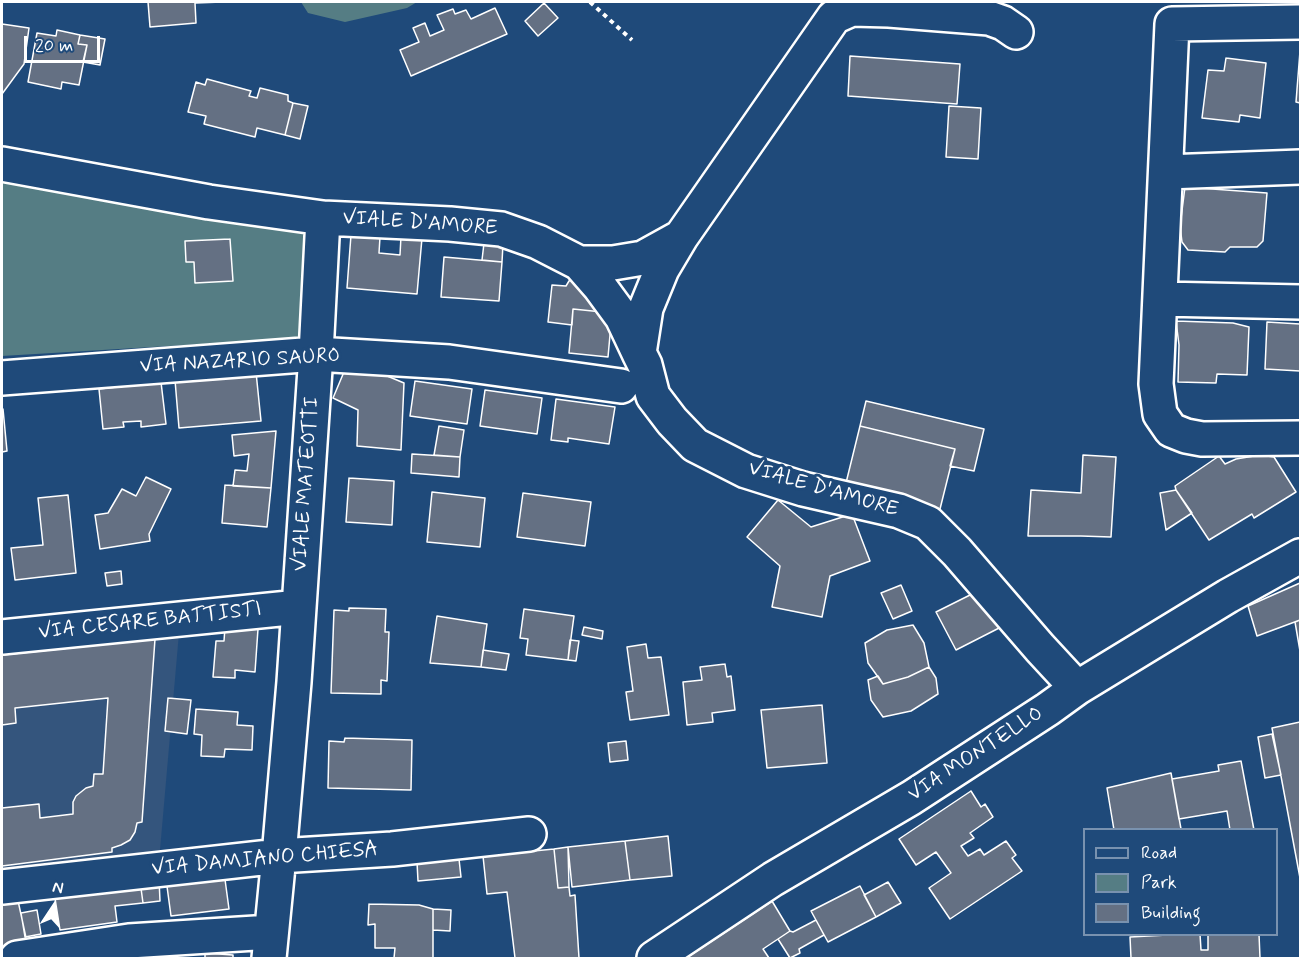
<!DOCTYPE html>
<style>
body{margin:0}
#map{position:relative;width:1302px;height:960px;overflow:hidden;background:#1f4a7a;font-family:Mynerve,sans-serif}
canvas{display:block}
.frame{position:absolute;inset:0;border:3px solid #fff;pointer-events:none}
.legend{position:absolute;left:1083px;top:828px;width:195px;height:108px;box-sizing:border-box;background:#1f4a7a;border:2px solid #7992af;margin:0;padding:8px 10px;list-style:none;font-size:18px;color:#fff}
.legend li{display:flex;align-items:center;gap:12px;height:30px}
.legend b{width:30px;border:2px solid #7992af}
.north{position:absolute;left:24px;top:876px;width:60px;height:60px;-webkit-text-stroke:4px #1f4a7a;paint-order:stroke;rotate:12deg;font-size:16px;font-weight:700;line-height:24px;text-align:center;color:#fff}
.north::after{content:'';display:block;margin:auto;width:21px;height:27px;background:#fff;clip-path:polygon(50% 0,100% 100%,50% 72%,0 100%)}
.scale{position:absolute;left:24px;top:36px;width:76px;height:27px;box-sizing:border-box;border:3px solid #fff;border-top:0;padding-left:8px;font-size:18px;line-height:21px;white-space:nowrap;color:#fff;-webkit-text-stroke:4px #1f4a7a;paint-order:stroke}
</style>
<div id="map">
<canvas width="1302" height="960"></canvas>
<div class="frame"></div>
<ul class="legend">
<li><b style="height:8px;background:#1f4a7a"></b>Road</li>
<li><b style="height:16px;background:#557d84"></b>Park</li>
<li><b style="height:16px;background:#647083"></b>Building</li>
</ul>
<div class="north">N</div>
<div class="scale">20 m</div>
</div>
<script>
const ctx = document.querySelector('canvas').getContext('2d');
ctx.lineJoin = 'round';
function fillPath(path, color) { ctx.fillStyle = color; ctx.fill(path, 'evenodd'); }
const poly = rows => new Path2D(rows.map(r => 'M' + r).join(''));
function trace(path, color, width, dash) { ctx.strokeStyle = color; ctx.lineWidth = width; ctx.lineCap = dash ? 'butt' : 'round'; ctx.setLineDash(dash || []); ctx.stroke(path); }
function label(font, color, halo, rows, align = 'center') {
  ctx.font = font + ' Mynerve,sans-serif'; ctx.lineWidth = 6; ctx.setLineDash([]); ctx.textBaseline = 'middle'; ctx.strokeStyle = halo; ctx.fillStyle = color; for (const [text, x, y, turn = 0] of rows) {
    ctx.save(); ctx.translate(x, y); ctx.rotate((+turn || 0) * Math.PI / 180); ctx.textAlign = isNaN(turn) ? turn : align; if (halo) ctx.strokeText(text, 0, 0); ctx.fillText(text, 0, 0); ctx.restore();
  }
}
fillPath(poly([
 [179,633,160,850,2,873,2,652]
]), '#34557d');
fillPath(poly([
 [301,2,417,2,407,8,345,22,308,13],
 [2,182,308,230,303,338,2,356]
]), '#557d84');
const building = poly([
 [148,2,222,2,195,3,196,23,150,27,148,2],
 [544,3,558,18,538,36,525,21,544,3],
 [495,8,507,34,411,76,400,50,419,42,413,28,425,23,430,36,444,30,437,15,453,9,455,14,466,10,471,19,495,8],
 [2,24,29,28,24,64,2,94,2,24],
 [57,30,80,35,78,44,87,45,79,85,62,82,61,89,28,82,37,33,56,36,57,30],
 [80,35,105,39,100,65,83,62,87,45,78,44,80,35],
 [1300,51,1300,103,1296,102,1300,51],
 [850,56,960,64,957,104,848,96,850,56],
 [1226,58,1266,63,1260,118,1240,115,1239,122,1202,118,1208,70,1224,71,1226,58],
 [207,79,251,91,249,96,257,98,260,88,288,95,288,101,293,103,285,135,257,128,255,137,204,124,206,116,188,112,196,82,205,85,207,79],
 [293,103,308,106,300,139,285,135,293,103],
 [949,106,981,108,978,159,946,157,949,106],
 [1185,187,1267,193,1263,241,1257,247,1230,247,1225,252,1188,250,1182,242,1180,226,1185,187],
 [351,235,380,237,379,253,400,255,401,236,422,238,417,294,347,288,351,235],
 [230,239,233,281,195,283,194,262,186,262,185,241,230,239],
 [484,243,503,244,502,262,482,260,484,243],
 [444,257,502,262,499,301,441,297,444,257],
 [575,278,612,313,573,309,572,325,548,322,552,285,566,286,569,281,575,278],
 [573,309,612,313,608,357,569,353,573,309],
 [1176,321,1233,323,1249,327,1247,375,1217,374,1216,383,1178,382,1179,345,1176,321],
 [1267,322,1300,324,1300,371,1265,369,1267,322],
 [349,360,404,383,401,450,357,446,358,410,333,398,349,360],
 [256,372,261,421,179,428,175,380,256,372],
 [415,381,472,389,467,424,410,416,415,381],
 [161,382,166,424,141,427,141,421,123,422,124,427,103,429,99,389,161,382],
 [485,390,542,398,537,434,480,426,485,390],
 [556,399,615,407,609,444,568,438,568,442,551,440,556,399],
 [866,401,984,429,974,471,950,466,955,449,860,426,866,401],
 [3,409,7,451,2,452,2,410,3,409],
 [439,426,464,430,460,457,434,455,439,426],
 [860,426,955,449,940,509,845,487,860,426],
 [276,431,271,488,233,486,235,470,247,471,249,454,234,456,232,435,276,431],
 [412,454,460,457,459,477,411,473,412,454],
 [1083,455,1116,457,1111,537,1081,536,1028,536,1031,490,1081,493,1083,455],
 [1260,455,1274,457,1296,492,1254,518,1252,514,1209,540,1176,490,1175,486,1219,456,1225,464,1236,459,1260,455],
 [146,477,171,489,149,534,150,541,100,549,95,515,108,513,122,489,136,496,146,477],
 [349,478,394,481,392,525,346,522,349,478],
 [225,485,271,488,267,527,222,523,225,485],
 [1176,490,1192,513,1166,530,1160,493,1176,490],
 [432,492,485,498,480,547,427,542,432,492],
 [523,493,591,502,585,546,517,537,523,493],
 [68,495,76,573,15,580,11,548,43,545,38,498,68,495],
 [778,500,811,527,852,514,870,561,830,576,822,617,772,607,780,566,747,537,778,500],
 [121,571,122,584,107,586,105,573,121,571],
 [1300,583,1300,620,1257,636,1248,606,1300,583],
 [901,585,912,611,893,619,881,593,901,585],
 [972,594,1005,625,956,650,936,612,972,594],
 [349,608,386,609,385,632,389,632,387,681,381,680,381,694,331,693,334,610,349,611,349,608],
 [524,609,574,616,568,660,526,655,528,639,520,638,524,609],
 [437,616,487,624,481,667,430,663,437,616],
 [1300,620,1300,651,1295,622,1300,620],
 [913,625,924,643,929,667,908,677,883,684,868,663,865,643,887,630,913,625],
 [225,627,258,629,255,672,235,670,235,678,213,677,216,641,224,641,225,627],
 [584,627,603,631,602,639,582,635,584,627],
 [155,639,142,822,137,823,135,832,130,840,121,845,112,848,112,852,2,866,2,808,39,804,40,818,73,814,73,802,76,796,86,788,93,786,94,774,103,774,108,698,15,708,16,723,2,725,2,655,155,639],
 [570,640,579,641,576,661,568,660,570,640],
 [646,644,648,658,661,657,669,715,630,720,626,692,633,691,627,647,646,644],
 [483,650,509,654,506,670,481,667,483,650],
 [725,664,727,677,731,676,735,710,712,713,713,722,687,725,683,682,702,680,700,667,725,664],
 [929,667,936,678,938,694,911,711,883,717,871,700,868,680,878,676,883,684,908,677,929,667],
 [168,698,191,700,187,734,165,731,168,698],
 [822,705,827,763,767,768,761,710,822,705],
 [196,709,238,712,237,725,253,726,252,750,225,749,224,757,201,756,202,735,194,734,196,709],
 [1300,722,1300,878,1272,728,1300,722],
 [1272,734,1281,775,1265,778,1258,737,1272,734],
 [345,738,412,740,411,790,328,788,329,741,344,742,345,738],
 [626,741,628,760,610,762,608,743,626,741],
 [1241,761,1254,830,1230,830,1227,811,1179,819,1172,779,1219,771,1218,765,1241,761],
 [1171,773,1181,829,1114,830,1107,788,1171,773],
 [971,791,981,807,985,804,993,817,970,833,974,838,961,846,968,856,980,849,984,855,1006,841,1016,855,1012,858,1022,871,950,919,929,888,951,873,936,852,916,865,899,839,971,791],
 [668,836,672,876,630,880,625,841,668,836],
 [625,841,630,880,572,887,568,847,625,841],
 [568,847,569,887,558,888,554,849,568,847],
 [554,849,558,888,569,887,570,896,575,895,579,958,515,958,507,892,487,894,483,856,554,849],
 [459,859,461,877,418,881,417,862,459,859],
 [224,872,229,909,171,916,166,879,224,872],
 [159,879,160,901,143,903,140,881,159,879],
 [140,881,143,903,115,906,117,922,60,930,54,892,140,881],
 [888,882,901,903,876,917,864,895,888,882],
 [860,886,876,917,828,942,811,911,860,886],
 [17,896,28,947,2,954,2,898,17,896],
 [772,901,790,931,763,949,769,958,686,958,772,901],
 [369,904,419,905,433,909,433,958,394,958,395,948,375,948,375,924,368,925,369,904],
 [433,909,451,910,450,931,433,930,433,909],
 [37,910,41,934,25,937,21,913,37,910],
 [816,920,824,935,799,949,800,953,790,958,778,939,790,931,793,932,816,920],
 [1186,934,1200,934,1201,950,1208,950,1208,934,1259,934,1260,958,1131,958,1130,937,1186,934],
 [205,953,233,955,233,958,205,958,205,953]
]);
fillPath(building, '#647083');
trace(building, '#fff', 1.5);
const minor = poly([
 [1300,22,1172,24,1156,384,1160,414,1171,430,1186,436,1202,439,1300,438],
 [2,164,209,202,323,218,450,224,501,229,538,242,579,263,600,287,622,317,639,353,645,365,653,396,672,421,695,445,746,471,803,489,899,511,928,523,957,552,1040,648,1077,688],
 [1166,172,1300,167],
 [681,237,834,17,852,9,889,10,989,18,1003,23,1016,32],
 [579,263,613,263,643,258,681,237,662,269,646,308,639,353],
 [1161,299,1300,302],
 [2,378,316,354,449,362,621,386],
 [2,637,299,607],
 [2,887,279,856,392,849,529,834],
 [17,958,129,941,271,932],
 [269,958,279,856,294,682,316,354,323,218],
 [654,958,773,879,911,798,1048,709,1077,688,1228,596,1300,556]
]);
trace(minor, '#fff', 38);
trace(poly([
 [590,2,632,40]
]), '#fff', 4, [4.5, 4.5]);
trace(minor, '#1f4a7a', 33);
label('21px', '#fff', '#1f4a7a', [
 ["VIALE D'AMORE",420,224,4],
 ["VIA NAZARIO SAURO",240,362,-3],
 ["VIALE MATEOTTI",307,484,-86],
 ["VIALE D'AMORE",823,490,16],
 ["VIA CESARE BATTISTI",150,622,-6],
 ["VIA MONTELLO",976,755,-33],
 ["VIA DAMIANO CHIESA",265,860,-5]
]);
</script>
